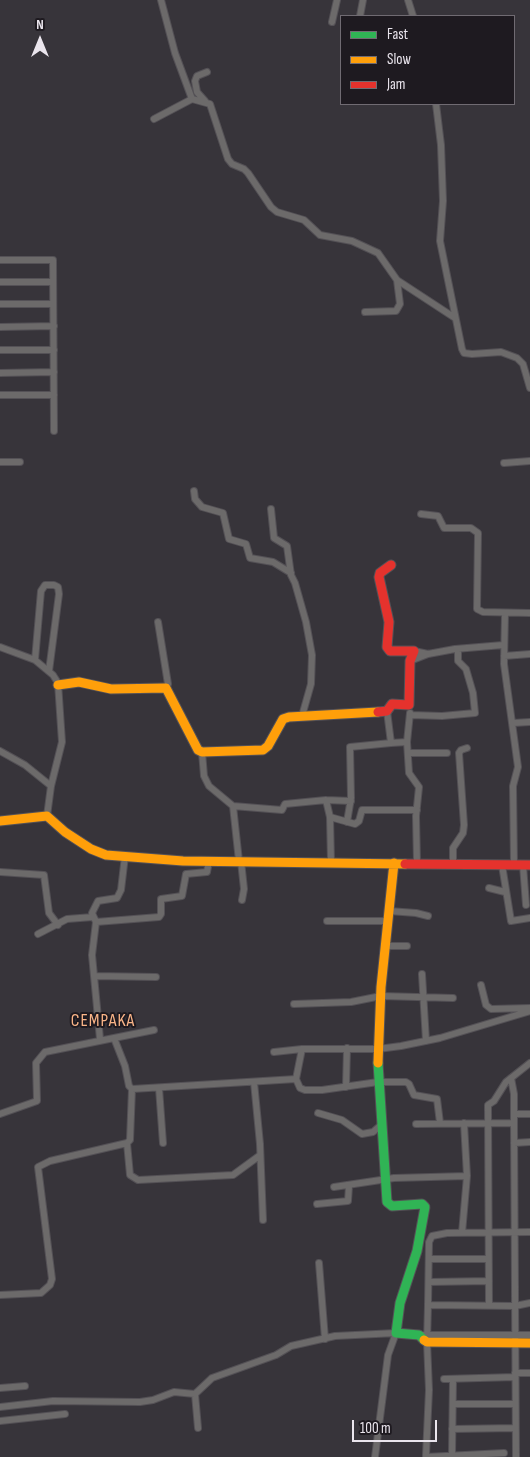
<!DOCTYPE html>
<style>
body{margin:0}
#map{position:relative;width:530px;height:1457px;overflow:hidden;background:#37343a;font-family:"Sofia Sans Condensed",sans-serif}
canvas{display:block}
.legend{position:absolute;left:340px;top:15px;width:175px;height:90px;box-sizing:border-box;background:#1e1a20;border:1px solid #706b72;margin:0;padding:6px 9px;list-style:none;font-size:15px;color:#eae5ed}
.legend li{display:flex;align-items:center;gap:10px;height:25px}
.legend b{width:25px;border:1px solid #706b72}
.north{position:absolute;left:15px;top:15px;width:50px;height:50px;-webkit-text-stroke:4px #1e1a20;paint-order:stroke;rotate:0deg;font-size:14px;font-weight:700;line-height:20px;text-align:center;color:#eae5ed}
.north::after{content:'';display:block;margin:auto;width:18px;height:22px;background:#eae5ed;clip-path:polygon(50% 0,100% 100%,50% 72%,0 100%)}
.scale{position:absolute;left:352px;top:1420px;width:85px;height:22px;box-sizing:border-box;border:2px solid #eae5ed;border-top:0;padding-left:6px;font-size:15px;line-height:18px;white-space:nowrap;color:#eae5ed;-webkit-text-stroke:4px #1e1a20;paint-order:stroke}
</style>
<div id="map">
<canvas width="530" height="1457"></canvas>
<ul class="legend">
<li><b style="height:6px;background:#30b455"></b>Fast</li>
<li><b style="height:6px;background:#ff9f0a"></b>Slow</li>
<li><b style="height:6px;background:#e5322d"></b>Jam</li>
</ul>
<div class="north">N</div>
<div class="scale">100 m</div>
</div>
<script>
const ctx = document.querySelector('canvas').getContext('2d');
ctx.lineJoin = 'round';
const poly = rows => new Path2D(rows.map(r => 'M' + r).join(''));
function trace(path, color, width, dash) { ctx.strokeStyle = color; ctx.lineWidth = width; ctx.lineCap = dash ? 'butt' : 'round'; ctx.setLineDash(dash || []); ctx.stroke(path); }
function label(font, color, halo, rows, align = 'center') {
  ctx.font = font + ' "Sofia Sans Condensed",sans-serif'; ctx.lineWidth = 4; ctx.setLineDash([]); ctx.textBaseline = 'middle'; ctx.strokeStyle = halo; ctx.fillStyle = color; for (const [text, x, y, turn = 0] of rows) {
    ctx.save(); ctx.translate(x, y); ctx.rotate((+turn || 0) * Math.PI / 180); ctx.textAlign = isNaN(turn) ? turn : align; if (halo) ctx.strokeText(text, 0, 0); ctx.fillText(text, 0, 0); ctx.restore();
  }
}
const street = poly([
 [161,0,175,53,192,99,210,104,228,159,232,164,244,169,248,173,271,207,277,212,304,220,320,235,352,241,378,253,397,280,455,318],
 [408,0,413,16],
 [360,16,363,0],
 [332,22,337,0],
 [205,101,197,92,195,81,197,76,207,72],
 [436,104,441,145,443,201,440,241,462,349,464,353,472,354,501,352,517,358,523,364,530,388],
 [154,119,192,99],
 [0,260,53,260,54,431],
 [0,282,53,282],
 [0,304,53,304],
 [365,312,396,311,400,304,397,280],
 [0,327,54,326],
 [0,350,54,350],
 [0,373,54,372],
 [0,395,54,395],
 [0,462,20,462],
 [504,463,530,461],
 [194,491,195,499,202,507,223,513,229,539,246,544,250,558,273,562,291,573],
 [271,509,274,538,287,546,291,575,295,583,306,622,312,655,311,684,302,716],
 [421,514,438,516,444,528,471,528,478,533,477,609,483,612,530,613],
 [505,613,504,664,518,767,513,786,514,865],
 [158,622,168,684,166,688],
 [0,647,35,660,53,675,58,683,62,742,51,786],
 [414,651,428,654,455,649,503,645],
 [504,656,530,654],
 [35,660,41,591,45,585,54,585,58,587,59,594,49,671],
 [410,661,428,654],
 [411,715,442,716,475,713,473,693,466,669,458,661,458,649],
 [513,723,530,722],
 [407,742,409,773,419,787,416,816,417,863],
 [391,743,407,742,410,713],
 [0,751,25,765,51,786,47,816],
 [202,752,204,776,209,786,233,806,239,861],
 [408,753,447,753],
 [326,800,351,801],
 [233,806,282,810,285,804,326,800,330,817,331,862],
 [330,817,355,824,359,821,362,810,417,810],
 [347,822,351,798,350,747,391,743,387,711],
 [241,861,244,889,242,900],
 [453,863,453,848,463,833,464,825,459,753,461,750,467,748],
 [502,865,511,921,530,918],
 [523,865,526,905],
 [0,872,44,875,49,913,58,925],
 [489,888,505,892],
 [389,911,416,913,428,916],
 [327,921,388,921],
 [96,922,159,917,161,914,161,899,182,896,186,874,207,872,209,861],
 [38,934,67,919,93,917],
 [385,946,407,946],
 [422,974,426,1041],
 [94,976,156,977],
 [481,985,486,1005,491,1009,530,1008],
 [294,1004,351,1002,381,996,453,998],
 [114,1038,154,1030],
 [100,1039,92,955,96,922,92,913,98,901,117,898,121,890,125,856],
 [274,1052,302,1049],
 [511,1078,514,1094,514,1123],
 [296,1079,300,1088,305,1090,322,1090,378,1082,406,1082,409,1084,414,1095,437,1099,440,1123],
 [254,1082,260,1144,263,1220],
 [346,1087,347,1048],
 [159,1088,163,1143],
 [132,1089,296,1079,302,1049,378,1049,401,1046,440,1038,530,1011],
 [318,1113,342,1120,362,1134,373,1132,381,1125],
 [0,1114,37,1101,36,1063,45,1052,114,1038,125,1066,129,1086,132,1089,130,1140,127,1143,50,1161,38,1167,52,1279,50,1285,41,1293,0,1295],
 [514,1114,530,1114],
 [416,1124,514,1123,516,1457],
 [127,1143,130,1175,138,1180,233,1175,259,1156],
 [514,1143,530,1142],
 [334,1187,394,1178,467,1176],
 [317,1204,348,1201,349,1186],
 [462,1233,467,1176,464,1123],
 [429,1259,488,1259],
 [319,1263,325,1339],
 [429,1282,489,1281],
 [428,1305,429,1242,432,1236,447,1233,530,1232],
 [489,1305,488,1105,494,1101,506,1082,530,1063],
 [423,1335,530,1335],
 [515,1373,530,1373],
 [444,1379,515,1377],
 [0,1388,25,1386],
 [195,1394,198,1428],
 [453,1404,515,1404],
 [0,1407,53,1401,140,1402,153,1400,174,1392,195,1394,212,1378,276,1355,291,1346,335,1336,396,1333],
 [0,1421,65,1414],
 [452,1429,515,1428],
 [426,1455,429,1390,427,1342,428,1305,515,1306,530,1303],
 [375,1457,388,1355,396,1333],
 [426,1457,504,1453],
 [452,1457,453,1379]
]);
const fast = poly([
 [378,1063,387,1202,392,1206,422,1204,425,1207,417,1251,400,1303,396,1333,419,1335,424,1340]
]);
const slow = poly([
 [58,685,79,682,111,689,166,688,198,750,202,752,263,750,268,746,283,719,289,717,378,712],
 [0,821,47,816,65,832,91,849,106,855,183,861,405,864],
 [378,1063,381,987,394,863],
 [424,1340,427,1342,530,1343]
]);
const jam = poly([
 [378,712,387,711,392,704,409,705,410,661,414,651,390,651,387,647,389,622,379,577,380,573,391,565],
 [405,864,530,865]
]);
trace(street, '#545156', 8);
trace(fast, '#545156', 11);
trace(slow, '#545156', 11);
trace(jam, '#545156', 11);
trace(street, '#6c6a6a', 6);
trace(fast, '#30b455', 9);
trace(slow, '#ff9f0a', 9);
trace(jam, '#e5322d', 9);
ctx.letterSpacing = '1px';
label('18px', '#fab588', '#1e1a20', [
 ["CEMPAKA",103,1021]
]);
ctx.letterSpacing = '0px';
</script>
